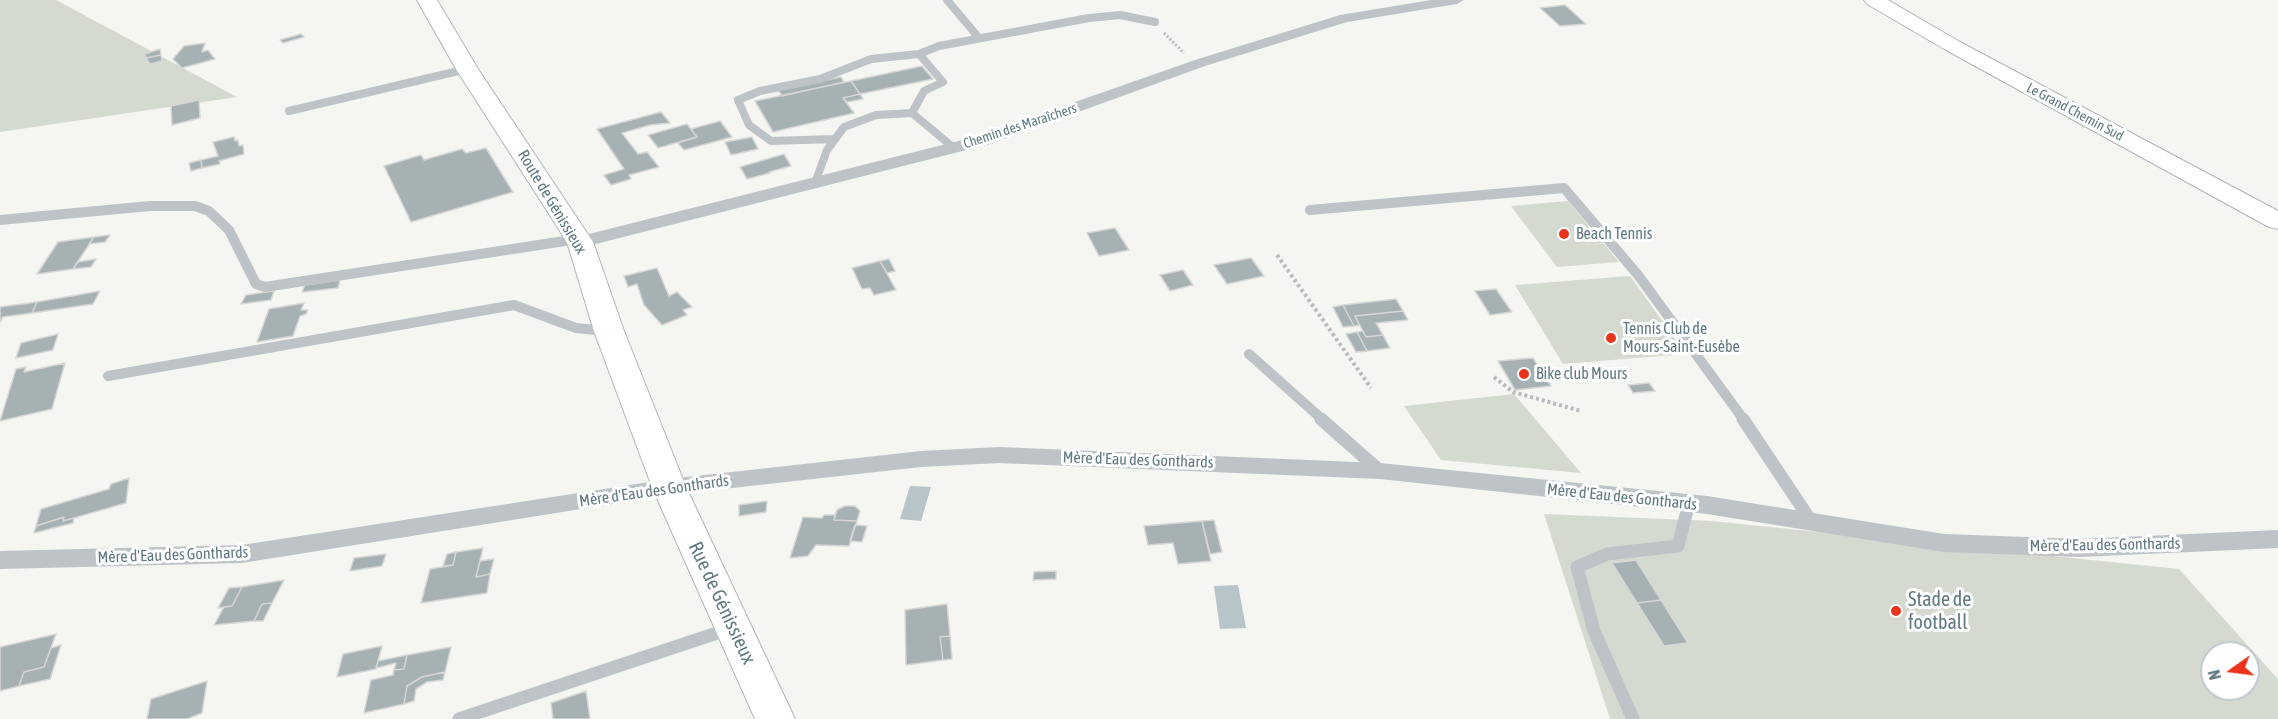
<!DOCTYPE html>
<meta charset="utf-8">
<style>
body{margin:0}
#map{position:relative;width:2278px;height:719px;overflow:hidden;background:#f5f5f1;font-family:"Asap Condensed",sans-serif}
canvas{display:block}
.north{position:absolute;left:2200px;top:641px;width:60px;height:60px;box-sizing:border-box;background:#fff;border:2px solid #c0c9cd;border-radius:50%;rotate:256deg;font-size:16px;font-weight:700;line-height:24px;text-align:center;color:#627983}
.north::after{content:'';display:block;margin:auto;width:21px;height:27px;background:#eb321a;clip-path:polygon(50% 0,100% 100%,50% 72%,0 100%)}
</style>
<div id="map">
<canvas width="2278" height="719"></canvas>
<div class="north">N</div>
</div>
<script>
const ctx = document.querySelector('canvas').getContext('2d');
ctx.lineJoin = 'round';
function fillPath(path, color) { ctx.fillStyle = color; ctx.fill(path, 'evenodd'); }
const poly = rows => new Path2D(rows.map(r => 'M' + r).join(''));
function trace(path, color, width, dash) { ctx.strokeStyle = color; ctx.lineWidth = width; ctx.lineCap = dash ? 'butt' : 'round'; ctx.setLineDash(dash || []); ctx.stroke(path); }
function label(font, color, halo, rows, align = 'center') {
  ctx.font = font + ' "Asap Condensed",sans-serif'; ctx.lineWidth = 6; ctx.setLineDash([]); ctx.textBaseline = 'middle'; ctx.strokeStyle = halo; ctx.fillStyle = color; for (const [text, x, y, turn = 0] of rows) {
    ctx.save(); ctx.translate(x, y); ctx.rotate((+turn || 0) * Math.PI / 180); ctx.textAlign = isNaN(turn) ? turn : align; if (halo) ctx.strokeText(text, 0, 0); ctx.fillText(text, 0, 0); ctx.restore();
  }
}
fillPath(poly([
 [0,0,56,0,237,97,0,132],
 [1568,201,1619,262,1557,267,1511,206],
 [1630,276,1686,354,1563,364,1515,285],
 [1514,394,1581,473,1441,460,1404,406],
 [1544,514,1712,521,2179,569,2278,679,2278,719,1610,719],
 [2212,653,2248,653,2248,689,2212,689]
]), '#d5dad0');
fillPath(poly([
 [910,486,931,487,921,521,900,519],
 [1238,585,1246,628,1220,629,1214,586]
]), '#b6c5c9');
const building = poly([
 [1565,5,1586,24,1560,26,1540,8,1565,5],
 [301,34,304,37,283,43,280,40,301,34],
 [205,43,202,52,208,50,215,59,182,68,173,59,184,46,205,43],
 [160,49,161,55,146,58,145,54,160,49],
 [161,55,162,61,150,64,146,58,161,55],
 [922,66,933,79,860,94,851,81,922,66],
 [841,77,844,82,782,96,778,90,841,77],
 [851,81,860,94,843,98,854,113,773,132,755,101,851,81],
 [860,94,863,99,847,102,843,98,860,94],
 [199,100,200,118,172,125,171,106,199,100],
 [661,112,670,123,650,125,622,133,638,154,647,152,659,167,629,175,631,179,611,185,604,175,624,169,597,129,661,112],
 [720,121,732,137,684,150,678,143,697,137,691,129,720,121],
 [687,124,697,137,658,148,648,135,687,124],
 [234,137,235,141,238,140,239,146,243,145,244,154,219,161,220,164,202,168,201,160,218,156,213,142,234,137],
 [752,137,758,149,731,155,725,142,752,137],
 [486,148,513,192,411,222,384,166,421,155,424,160,462,149,466,153,486,148],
 [784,154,791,166,769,172,770,173,747,179,740,167,784,154],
 [201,160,202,168,191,171,189,163,201,160],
 [1115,228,1129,250,1099,256,1087,233,1115,228],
 [110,235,105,242,89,244,94,237,110,235],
 [94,237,73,269,37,274,58,242,94,237],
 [1251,258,1264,276,1227,284,1214,265,1251,258],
 [96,259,91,267,73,269,78,262,96,259],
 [889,259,895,271,887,273,880,261,889,259],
 [880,261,896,290,874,295,870,288,862,289,852,268,880,261],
 [657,268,669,296,677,292,692,307,683,310,687,315,662,325,644,305,637,284,628,287,624,276,657,268],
 [1183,270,1193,285,1170,291,1160,275,1183,270],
 [340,280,338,288,302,292,305,285,340,280],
 [1496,289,1512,312,1490,315,1475,291,1496,289],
 [100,291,93,304,32,313,37,302,100,291],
 [274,291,271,300,241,304,246,295,274,291],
 [1396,299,1403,311,1355,316,1359,325,1354,326,1343,305,1396,299],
 [37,302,32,313,3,317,0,322,0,307,37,302],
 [304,303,301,310,308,310,306,314,300,316,293,336,257,342,269,309,304,303],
 [1343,305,1354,326,1343,327,1333,307,1343,305],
 [1403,311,1408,320,1376,323,1383,335,1366,337,1355,316,1403,311],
 [1363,331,1366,337,1383,335,1390,348,1367,351,1357,332,1363,331],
 [1357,332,1367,351,1356,352,1346,334,1357,332],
 [58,334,53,350,16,358,21,343,58,334],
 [1533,358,1551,386,1515,390,1498,361,1533,358],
 [65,363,52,409,0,421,16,369,26,367,24,372,65,363],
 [1649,383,1655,391,1633,393,1628,385,1649,383],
 [129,478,126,503,74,518,63,521,64,517,36,526,41,509,109,489,111,484,129,478],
 [767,501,766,512,739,516,739,505,767,501],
 [845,506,855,506,860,511,857,521,834,520,837,510,845,506],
 [824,515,835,515,834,520,857,521,849,546,816,545,808,556,790,558,803,517,822,518,824,515],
 [64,517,63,521,74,518,73,523,34,533,36,526,64,517],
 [1214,520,1222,552,1210,554,1202,521,1214,520],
 [1202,521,1211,561,1178,564,1173,543,1148,545,1144,526,1202,521],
 [855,525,867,526,862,542,850,541,855,525],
 [483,548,476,577,490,574,487,593,421,603,430,569,453,565,456,552,483,548],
 [456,552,453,565,443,566,447,554,456,552],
 [386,554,382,566,350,571,354,558,386,554],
 [494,559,490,574,476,577,480,561,494,559],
 [1636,560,1661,600,1637,603,1612,563,1636,560],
 [1056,571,1056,579,1033,580,1034,572,1056,571],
 [284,580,272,603,262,604,254,621,214,625,224,607,232,606,242,587,284,580],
 [242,587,232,606,218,608,229,588,242,587],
 [1661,600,1688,643,1664,646,1637,603,1661,600],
 [272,603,263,621,254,621,262,604,272,603],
 [947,604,950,636,940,637,943,660,906,665,905,610,947,604],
 [56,634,44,667,24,672,19,686,0,691,0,647,56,634],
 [950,636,952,659,943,660,940,637,950,636],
 [61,645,50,679,19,686,24,672,44,667,51,648,61,645],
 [382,646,376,669,337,677,343,654,382,646],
 [451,647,445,672,422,677,407,686,404,704,364,713,371,680,393,675,394,670,404,669,407,655,451,647],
 [407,655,404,669,394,670,396,663,376,668,378,661,407,655],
 [445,672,443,680,427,682,416,689,414,701,404,704,407,686,422,677,445,672],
 [207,681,202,713,187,719,147,719,151,699,207,681],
 [586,691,590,719,553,719,551,703,586,691]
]);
fillPath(building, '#a6b1b4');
trace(building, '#d6d6d4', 1.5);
const secondary = poly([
 [417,0,437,0,478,69,593,242,624,331,686,487,795,719,755,719,652,487,594,331,567,242,456,69,417,0],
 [1864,0,1888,0,1960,42,2278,211,2278,229,2269,227,1946,50,1867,4,1864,0]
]);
trace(secondary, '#afb7ba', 2);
trace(poly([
 [1164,33,1184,53]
]), '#b7bbbd', 3, [2, 2]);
trace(poly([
 [1277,255,1371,388],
 [1494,377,1513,392,1581,411]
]), '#b7bbbd', 4, [3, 3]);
trace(poly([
 [947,0,979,38],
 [919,54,939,46,1089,18,1120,15,1155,22],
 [289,111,467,69],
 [835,139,771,141,749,125,738,100,760,91,820,79,871,59,919,54,943,82,924,91,912,113],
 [815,183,827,150,844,127,876,115,912,113,954,148]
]), '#bdc3c6', 8);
trace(poly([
 [1310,210,1564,188,1638,275,1744,420],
 [0,220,150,206,195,206,209,211,229,230,256,284,265,287,578,239],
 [1249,354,1323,420],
 [108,376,514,305,576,328,606,331]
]), '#bdc3c6', 10);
trace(poly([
 [1321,419,1380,471],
 [1743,419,1811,521],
 [459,719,729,629],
 [1633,719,1594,631,1577,567,1607,554,1678,546,1689,503]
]), '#bdc3c6', 13);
fillPath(poly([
 [1431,0,1464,0,1457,4,1347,22,1205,66,990,144,580,248,573,246,571,242,573,238,978,136,1195,60,1340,15,1431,0],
 [999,447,1380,463,1707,496,1944,534,2079,539,2278,530,2278,548,2079,557,1944,552,1707,514,1380,479,999,463,921,467,669,495,242,563,0,569,0,551,242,545,669,479,921,451,999,447]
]), '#bdc3c6');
fillPath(secondary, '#fff');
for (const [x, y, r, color] of [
 [1564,234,6,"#eb321a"],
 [1611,338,6,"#eb321a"],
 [1524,374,6,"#eb321a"],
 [1896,611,6,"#eb321a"]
]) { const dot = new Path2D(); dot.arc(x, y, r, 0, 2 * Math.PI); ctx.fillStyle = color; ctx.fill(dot); trace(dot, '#fff', 2); }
label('14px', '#627983', '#fff', [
 ["Le Grand Chemin Sud",2075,112,28],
 ["Chemin des Maraîchers",1020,126,-18]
]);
label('16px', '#627983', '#fff', [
 ["Route de Génissieux",552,202,59],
 ["Mère d'Eau des Gonthards",1138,460,2],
 ["Mère d'Eau des Gonthards",654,491,-8],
 ["Mère d'Eau des Gonthards",1622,497,6],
 ["Mère d'Eau des Gonthards",2105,545,-1],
 ["Mère d'Eau des Gonthards",173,555,-2]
]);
label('16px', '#627983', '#fff', [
 ["Beach Tennis",1576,234],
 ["Tennis Club de",1623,329],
 ["Mours-Saint-Eusèbe",1623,347],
 ["Bike club Mours",1536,374]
], 'left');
label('20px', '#627983', '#fff', [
 ["Stade de",1908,600],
 ["football",1908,623]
], 'left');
label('20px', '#627983', '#fff', [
 ["Rue de Génissieux",722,603,65]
]);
</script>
